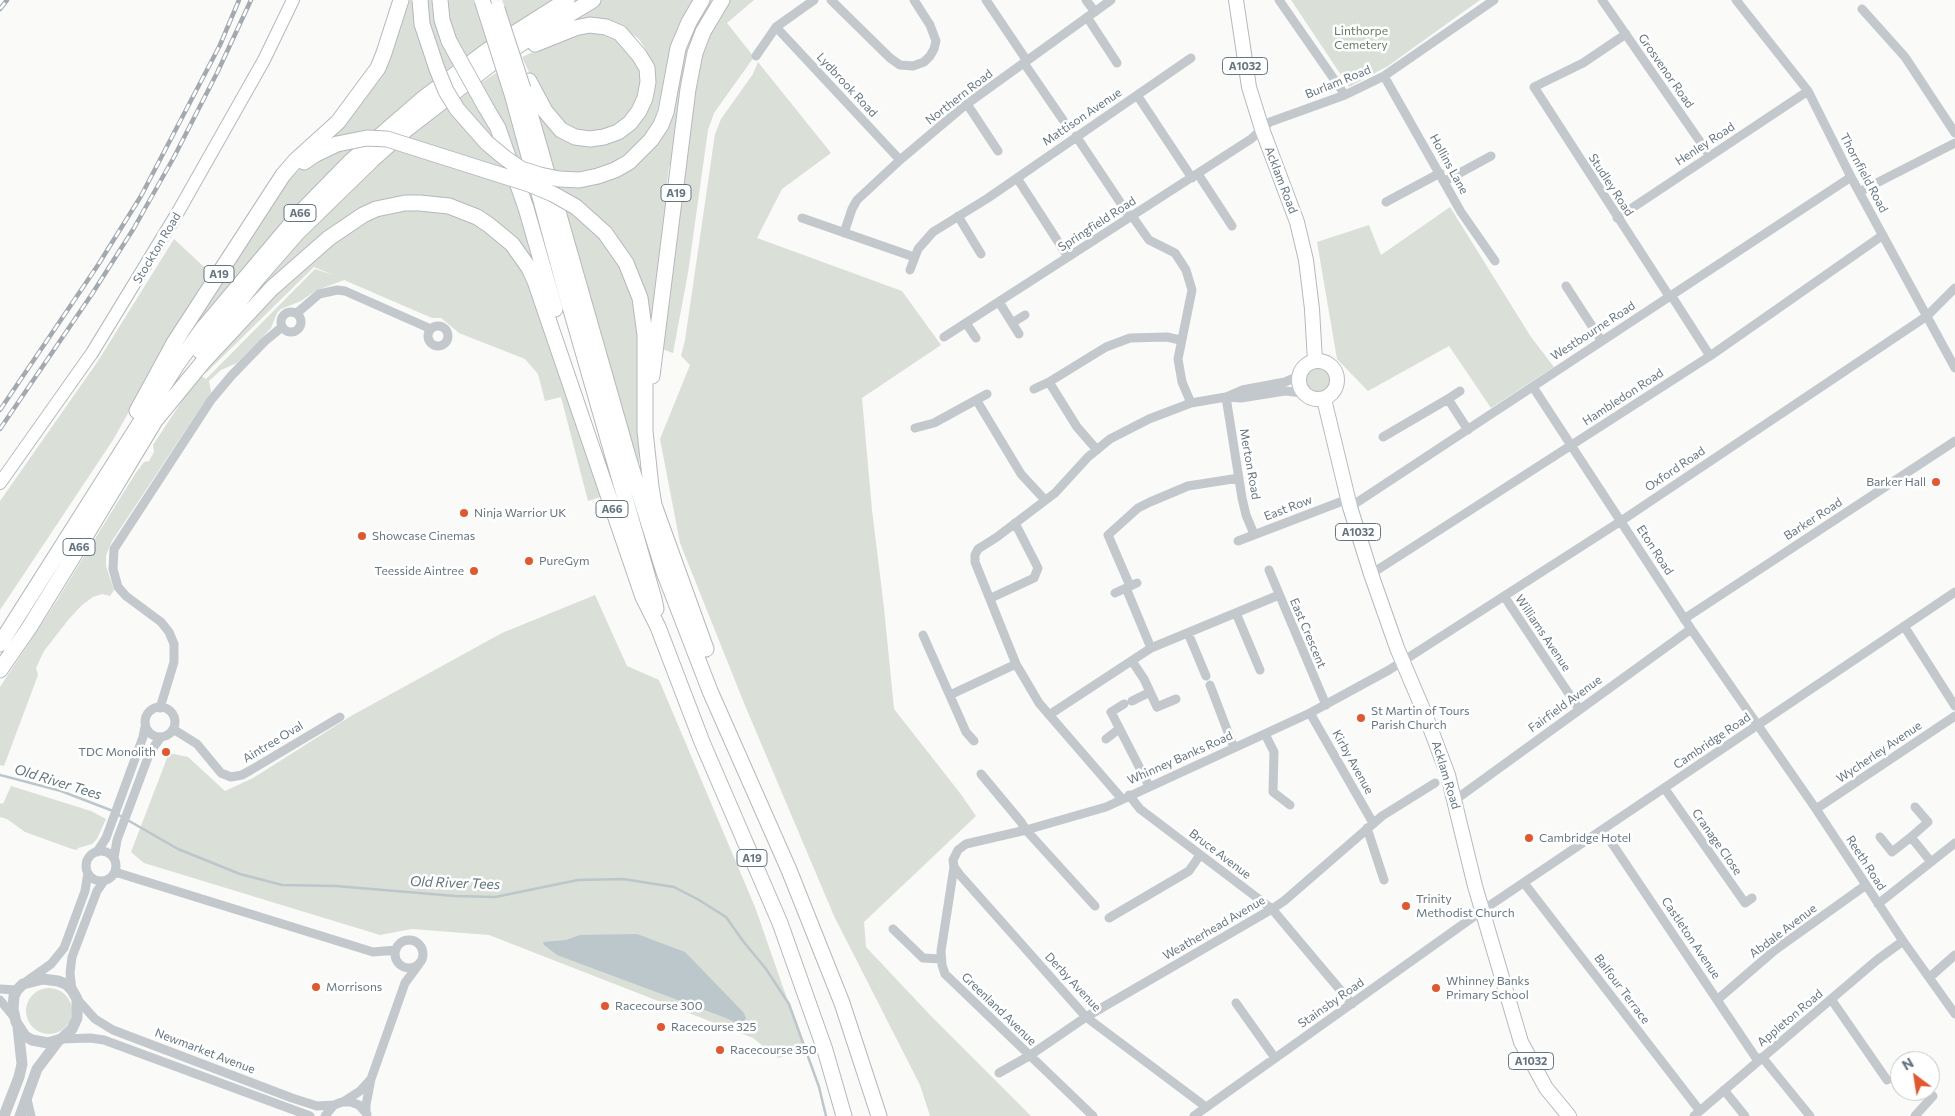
<!DOCTYPE html>
<style>
body{margin:0}
#map{position:relative;width:1955px;height:1116px;overflow:hidden;background:#fafaf8;font-family:Commissioner,sans-serif}
canvas{display:block}
.north{position:absolute;left:1890px;top:1051px;width:50px;height:50px;box-sizing:border-box;background:#fff;border:1px solid #c1c8cd;border-radius:50%;rotate:329deg;font-size:14px;font-weight:700;line-height:20px;text-align:center;color:#657683}
.north::after{content:'';display:block;margin:auto;width:18px;height:22px;background:#e4572e;clip-path:polygon(50% 0,100% 100%,50% 72%,0 100%)}
</style>
<div id="map">
<canvas width="1955" height="1116"></canvas>
<div class="north">N</div>
</div>
<script>
const ctx = document.querySelector('canvas').getContext('2d');
ctx.lineJoin = 'round';
function fillPath(path, color) { ctx.fillStyle = color; ctx.fill(path, 'evenodd'); }
const poly = rows => new Path2D(rows.map(r => 'M' + r).join(''));
function trace(path, color, width, dash) { ctx.strokeStyle = color; ctx.lineWidth = width; ctx.lineCap = dash ? 'butt' : 'round'; ctx.setLineDash(dash || []); ctx.stroke(path); }
function label(font, color, halo, rows, align = 'center') {
  ctx.font = font + ' Commissioner,sans-serif'; ctx.lineWidth = 5; ctx.setLineDash([]); ctx.textBaseline = 'middle'; ctx.strokeStyle = halo; ctx.fillStyle = color; for (const [text, x, y, turn = 0] of rows) {
    ctx.save(); ctx.translate(x, y); ctx.rotate((+turn || 0) * Math.PI / 180); ctx.textAlign = isNaN(turn) ? turn : align; if (halo) ctx.strokeText(text, 0, 0); ctx.fillText(text, 0, 0); ctx.restore();
  }
}
fillPath(poly([
 [404,0,415,0,435,81,371,134,318,146,361,99],
 [426,0,435,0,455,64,444,73,428,26],
 [445,0,477,0,490,42,466,58,449,24],
 [502,0,556,0,512,27],
 [600,0,695,0,674,40,656,116,649,131,637,146,606,167,586,173,555,173,537,113,539,112,550,127,620,137,653,69,646,50,639,39,616,23,601,18,584,19,570,22],
 [708,0,713,0,697,28,688,52,683,77,674,158,669,167,666,190,669,201,650,362,632,263,563,196,561,188,575,187,647,152,680,56],
 [726,0,754,0,727,23,754,57,714,113,708,130,688,273,673,353,662,349,698,53],
 [1291,0,1480,0,1388,66,1349,87],
 [589,30,610,34,625,45,645,79,639,102,616,127,586,133,564,125,532,79,522,57,570,35],
 [758,62,831,153,782,189,757,238,902,291,941,345,862,398,872,510,884,608,894,709,960,793,976,816,864,922,866,947,931,1016,1031,1116,930,1116,920,1085,834,916,744,703,680,543,660,439,690,365,681,356,685,340,715,134,721,119,753,74],
 [499,71,525,162,511,153,478,85],
 [469,92,495,135,496,142,457,101],
 [448,107,462,127,510,169,510,175,405,139],
 [363,143,185,347,181,345,287,182,303,166,314,159],
 [397,147,513,187,542,283,479,212,381,204,230,326,272,269,310,227],
 [1450,207,1531,337,1554,367,1491,408,1449,346,1368,391,1337,359,1317,242,1369,225,1381,255],
 [409,208,435,209,463,216,496,234,527,273,574,404,601,497,588,501,561,397,545,401,538,374,525,359,459,333,441,318,432,318,344,280,315,291,301,301,281,309,277,313,271,328,237,363,221,370,209,381,211,392,112,541,106,555,106,566,114,590,110,596,102,594,93,597,82,605,69,619,44,651,36,668,38,675,4,766,0,765,0,687,54,605,135,474,144,462,149,461,154,452,153,445,199,375,206,379,315,269,333,275,314,267,206,373,203,370,265,301,353,227,379,214],
 [565,209,581,220,615,252,634,294,642,351,639,468,603,346],
 [174,239,203,266,215,269,149,376,113,440,0,610,0,501,98,361],
 '1306 380a12 12 0 1 1 24 0a12 12 0 1 1-24 0Z',
 [595,595,627,666,659,680,755,907,805,1050,778,1058,753,1038,489,935,412,929,380,935,144,863,131,852,169,753,188,757,225,791,253,778,351,716,502,633],
 [11,786,91,811,106,819,97,839,92,844,78,848,77,850,72,849,25,832,7,819,0,817,0,803,3,804],
 '26 1011a23 23 0 1 1 46 0a23 23 0 1 1-46 0Z'
]), '#dadfd7');
fillPath(poly([
 [637,934,685,952,744,1013,746,1019,740,1025,726,1018,557,955,544,945,543,942,566,940,580,935]
]), '#bbc7cb');
trace(poly([
 [0,775,61,791,113,811],
 [117,814,178,849,240,874,282,885,336,886,455,896,495,897,578,880,623,879,674,887,699,900,726,917,743,941,766,969,789,1004,819,1087,826,1116]
]), '#bbc7cb', 2.5);
const secondary = poly([
 [0,483,92,353,178,212,264,60,293,0]
]);
const primary = poly([
 [1236,0,1249,87,1262,129,1297,222,1306,260,1312,309,1315,361],
 '1299 380a19 19 0 1 1 38 0a19 19 0 1 1-38 0Z',
 [1324,399,1350,507,1371,574,1397,648,1425,714,1448,775,1475,886,1521,1042,1546,1088,1569,1116]
]);
const trunk = poly([
 [440,0,442,20,449,41],
 [529,81,545,111,561,130,575,137,590,139,604,137,618,132,630,123,639,111,645,98,648,82,647,68,639,55,620,33,606,27,590,25,575,28,535,44],
 [523,89,629,460,664,572,710,691,789,870,842,1003,879,1116],
 [513,97,565,289,654,599,656,609],
 [485,106,498,128,526,208,555,309],
 [304,162,316,154,337,144],
 [598,176,615,170,629,162,651,140,661,125,666,112,678,48,689,22,702,0],
 [605,233,626,263,640,298,645,335,645,431,651,487,654,505,706,649],
 [200,351,256,280,298,232,372,160,408,128,491,64,525,41,593,0],
 [652,376,688,89,695,53,703,32,722,0],
 [137,411,174,343,283,175,296,160,338,122,378,68,384,53,401,0],
 [153,423,203,362,272,288,329,238,363,215,376,209,405,203,420,203,449,206,477,217,489,225,512,244,529,268,535,281,643,597,658,627,702,742,780,923,825,1050,844,1116],
 [0,644,178,363,204,327,301,212,350,162,425,97,488,50,567,0],
 [0,670,29,628,71,560,159,414]
]);
trace(secondary, '#b3babf', 14);
trace(primary, '#b5babe', 16);
trace(trunk, '#b4b9bd', 17);
trace(poly([
 [831,0,890,58,900,65,913,66,924,62,930,56,934,49,936,41,930,25,914,0],
 [986,0,1027,61],
 [1086,0,1095,12],
 [1279,0,1345,95],
 [1602,0,1710,156],
 [1736,0,1808,91,1851,177,1955,368],
 [1862,9,1905,57,1955,133],
 [1087,17,1117,63],
 [776,27,900,160],
 [1626,34,1583,63,1534,87,1669,296],
 [756,56,776,27,814,0],
 [1024,63,1063,120],
 [1384,76,1461,212,1495,261],
 [1137,95,1192,178],
 [967,104,998,151],
 [1076,136,1130,217],
 [1198,174,1232,226],
 [1017,178,1068,257],
 [1445,181,1491,156],
 [1859,192,1955,143],
 [1386,202,1440,173],
 [958,216,981,254],
 [1132,216,1149,240,1175,253,1186,270,1192,290,1178,359,1182,382,1191,403],
 [802,218,914,257],
 [1617,218,1808,91],
 [844,233,852,209,857,200,900,160,964,106,1111,0],
 [910,270,918,249,933,232,988,198,1191,58],
 [1566,286,1601,340],
 [1671,295,1710,356],
 [999,302,1019,334],
 '281 322a10 10 0 1 1 20 0a10 10 0 1 1-20 0Z',
 [297,313,319,294,337,290,345,291,431,329],
 [966,323,976,338],
 [1012,323,1025,315],
 '428 336a10 10 0 1 1 20 0a10 10 0 1 1-20 0Z',
 [944,337,1251,139,1270,122,1345,95,1384,76,1494,0],
 [1049,382,1077,427,1097,450],
 [1533,387,1691,629,1816,809,1903,941,1955,1014],
 [1034,389,1049,382,1106,347,1130,338,1167,337,1180,340],
 [1226,397,1242,498,1246,515,1254,534],
 [1228,397,1241,398,1285,391,1303,393],
 [1448,399,1460,391],
 [977,401,1021,474,1045,500],
 [915,428,934,423,987,394],
 [1383,437,1448,399,1468,430],
 [1350,507,1851,177],
 [1238,541,1348,499],
 [1269,570,1326,705],
 [1371,574,1710,356,1883,235],
 [1130,586,1108,535,1138,508,1150,502,1188,486,1239,478],
 [1126,588,1151,648],
 [1115,593,1137,583],
 [1504,596,1579,709],
 [991,598,1034,578,1038,568,1015,523],
 [1236,613,1260,670],
 [1684,619,1955,441],
 [1904,626,1955,706],
 [1188,633,1206,676],
 [923,635,966,732,974,741],
 [1132,661,1144,679,1157,707,1176,699],
 [1210,685,1234,748],
 [950,695,1016,664],
 [1132,701,1150,692],
 [1124,704,1111,712,1149,786],
 '145 722a15 15 0 1 1 30 0a15 15 0 1 1-30 0Z',
 [160,708,174,662,174,644,169,632,161,622,126,596,118,587,113,569,114,549,211,400,232,375,265,341,282,327],
 [1310,713,1373,823],
 [1049,715,1151,648,1279,595],
 [173,729,197,744,221,773,231,777,242,775,251,770,340,717],
 [1265,734,1274,752,1273,792,1290,805],
 [1106,739,1119,729],
 [981,774,1021,822,1026,830,1095,906],
 [1665,789,1745,903,1752,898],
 [1129,795,1140,809,1272,909,1352,1004],
 [1122,799,1039,703,1016,664,975,562,975,555,978,549,997,537,1055,493,1088,457,1110,439,1149,419,1191,403,1226,397,1242,390,1285,382,1299,376],
 [1455,800,1691,629],
 [1816,809,1955,716],
 [1367,828,1384,880],
 [1603,830,1758,1061],
 [1880,837,1892,852,1911,837,1928,822,1915,807],
 [1911,837,1931,862],
 '86 866a15 15 0 1 1 30 0a15 15 0 1 1-30 0Z',
 [97,852,106,838,143,737,145,727],
 [114,858,117,840,150,752,161,737],
 [954,867,941,951,942,965,945,974,1093,1116],
 [115,872,373,952,396,950],
 [1524,883,1700,1111],
 [1878,904,1955,843],
 [1109,918,1189,871,1200,855],
 [893,929,923,958,941,959],
 '395 954a14 14 0 1 1 28 0a14 14 0 1 1-28 0Z',
 [1930,977,1955,955],
 [27,981,51,964,64,948,85,891,88,873],
 [0,989,17,990],
 [72,990,70,973,72,957,97,891,104,881],
 [77,999,95,1019,113,1030,292,1098,317,1106,334,1105],
 [1831,999,1887,1080],
 [0,1000,14,1017],
 [1717,1000,1775,950,1866,885],
 [1236,1003,1275,1058],
 [61,1039,90,1038,104,1040,310,1116],
 [1762,1057,1810,1116],
 [999,1073,1029,1056,1086,1017,1272,909,1284,901,1382,816,1435,783],
 [1724,1090,1745,1116],
 [27,1099,31,1116],
 [343,1102,360,1091,371,1079],
 [1206,1107,1086,1017,960,875,954,867,953,860,958,850,966,844,1026,830,1106,807,1310,713,1389,670,1621,521,1927,316,1955,288],
 [366,1113,366,1105,371,1079,405,983,419,964],
 [325,1116,334,1105,342,1102,351,1102,359,1105,367,1114],
 [1194,1116,1483,910,1955,592],
 [1694,1116,1877,960,1903,941],
 [1915,1116,1933,1096]
]), '#c3c8cc', 9);
trace(poly([
 [43,979,58,981,66,984,72,990,77,999,77,1018,72,1029,61,1039,48,1043,32,1040,25,1036,16,1022,13,1009,14,996,17,990,23,984,43,979],
 [4,1116,19,1077,22,1064,18,1027],
 [20,1116,37,1069,59,1040]
]), '#c3c8cc', 11);
trace(secondary, '#fff', 12);
trace(primary, '#fff', 14);
trace(trunk, '#fff', 15);
const rail = poly([
 [0,9,7,0],
 [0,410,98,265,141,196,220,45,239,0],
 [0,429,92,294,134,228,174,157,218,71,251,0]
]);
trace(rail, '#a2aab0', 4.5);
trace(rail, '#fff', 2.5, [8]);
const trunkBridge = poly([
 [420,0,422,24,437,69,446,91,457,109,487,143,505,158,521,169,540,175,559,179,579,180,598,176],
 [482,0,513,97],
 [497,9,523,89],
 [449,41,485,106],
 [337,144,367,138,387,139,529,184,553,194,576,207,605,233]
]);
trace(trunkBridge, '#b4b9bd', 17, []);
trace(trunkBridge, '#fff', 15);
for (const [x, y, r, color] of [
 [1936,482,5,"#e4572e"],
 [464,513,5,"#e4572e"],
 [362,536,5,"#e4572e"],
 [529,561,5,"#e4572e"],
 [474,571,5,"#e4572e"],
 [1361,718,5,"#e4572e"],
 [166,752,5,"#e4572e"],
 [1529,838,5,"#e4572e"],
 [1406,906,5,"#e4572e"],
 [316,987,5,"#e4572e"],
 [1436,988,5,"#e4572e"],
 [605,1006,5,"#e4572e"],
 [661,1027,5,"#e4572e"],
 [720,1050,5,"#e4572e"]
]) { const dot = new Path2D(); dot.arc(x, y, r, 0, 2 * Math.PI); ctx.fillStyle = color; ctx.fill(dot); trace(dot, '#fff', 2); }
for (const [x, y, w] of [
 [1245,66,45],
 [676,193,30],
 [300,213,32],
 [219,274,30],
 [612,509,32],
 [1358,532,45],
 [79,547,32],
 [752,858,30],
 [1531,1061,45]
]) { const box = new Path2D(); box.roundRect(x - w / 2, y - 8.5, w, 17, 4); ctx.fillStyle = '#fff'; ctx.fill(box); trace(box, '#657683', 1); }
label('bold 11px', '#657683', null, [
 ["A1032",1245,66],
 ["A19",676,193],
 ["A66",300,213],
 ["A19",219,274],
 ["A66",612,509],
 ["A1032",1358,532],
 ["A66",79,547],
 ["A19",752,858],
 ["A1032",1531,1061]
]);
label('12px', '#687a64', '#fff', [
 ["Linthorpe",1361,31],
 ["Cemetery",1361,45]
]);
label('12px', '#657683', '#fff', [
 ["Grosvenor Road",1666,71,55],
 ["Burlam Road",1338,82,-22],
 ["Lydbrook Road",847,85,47],
 ["Northern Road",959,97,-38],
 ["Mattison Avenue",1082,117,-34],
 ["Henley Road",1705,144,-33],
 ["Hollins Lane",1449,164,61],
 ["Thornfield Road",1864,173,62],
 ["Acklam Road",1281,180,69],
 ["Studley Road",1611,185,57],
 ["Springfield Road",1097,224,-33],
 ["Stockton Road",157,248,-59],
 ["Westbourne Road",1593,331,-33],
 ["Hambledon Road",1623,397,-33],
 ["Merton Road",1250,464,80],
 ["Oxford Road",1675,469,-34],
 ["East Row",1288,508,-21],
 ["Barker Road",1813,519,-33],
 ["Eton Road",1655,550,57],
 ["East Crescent",1308,633,67],
 ["Williams Avenue",1543,633,56],
 ["Fairfield Avenue",1565,704,-36],
 ["Cambridge Road",1712,741,-34],
 ["Aintree Oval",273,742,-31],
 ["Wycherley Avenue",1879,752,-34],
 ["Whinney Banks Road",1180,758,-24],
 ["Kirby Avenue",1353,762,61],
 ["Acklam Road",1446,775,73],
 ["Cranage Close",1717,842,55],
 ["Bruce Avenue",1220,854,37],
 ["Reeth Road",1866,863,57],
 ["Weatherhead Avenue",1214,928,-30],
 ["Abdale Avenue",1783,931,-37],
 ["Castleton Avenue",1691,938,56],
 ["Derby Avenue",1073,982,47],
 ["Balfour Terrace",1622,989,53],
 ["Stainsby Road",1331,1003,-35],
 ["Greenland Avenue",999,1009,44],
 ["Appleton Road",1790,1018,-40],
 ["Newmarket Avenue",205,1051,21]
]);
label('12px', '#657683', '#fff', [
 ["Barker Hall",1926,482,"right"],
 ["Ninja Warrior UK",474,513],
 ["Showcase Cinemas",372,536],
 ["PureGym",539,561],
 ["Teesside Aintree",464,571,"right"],
 ["St Martin of Tours",1371,711],
 ["Parish Church",1371,725],
 ["TDC Monolith",156,752,"right"],
 ["Cambridge Hotel",1539,838],
 ["Trinity",1416,899],
 ["Methodist Church",1416,913],
 ["Whinney Banks",1446,981],
 ["Primary School",1446,995],
 ["Morrisons",326,987],
 ["Racecourse 300",615,1006],
 ["Racecourse 325",671,1027],
 ["Racecourse 350",730,1050]
], 'left');
label('italic 14px', '#60757c', '#fff', [
 ["Old River Tees",58,782,17],
 ["Old River Tees",455,883,2]
]);
</script>
